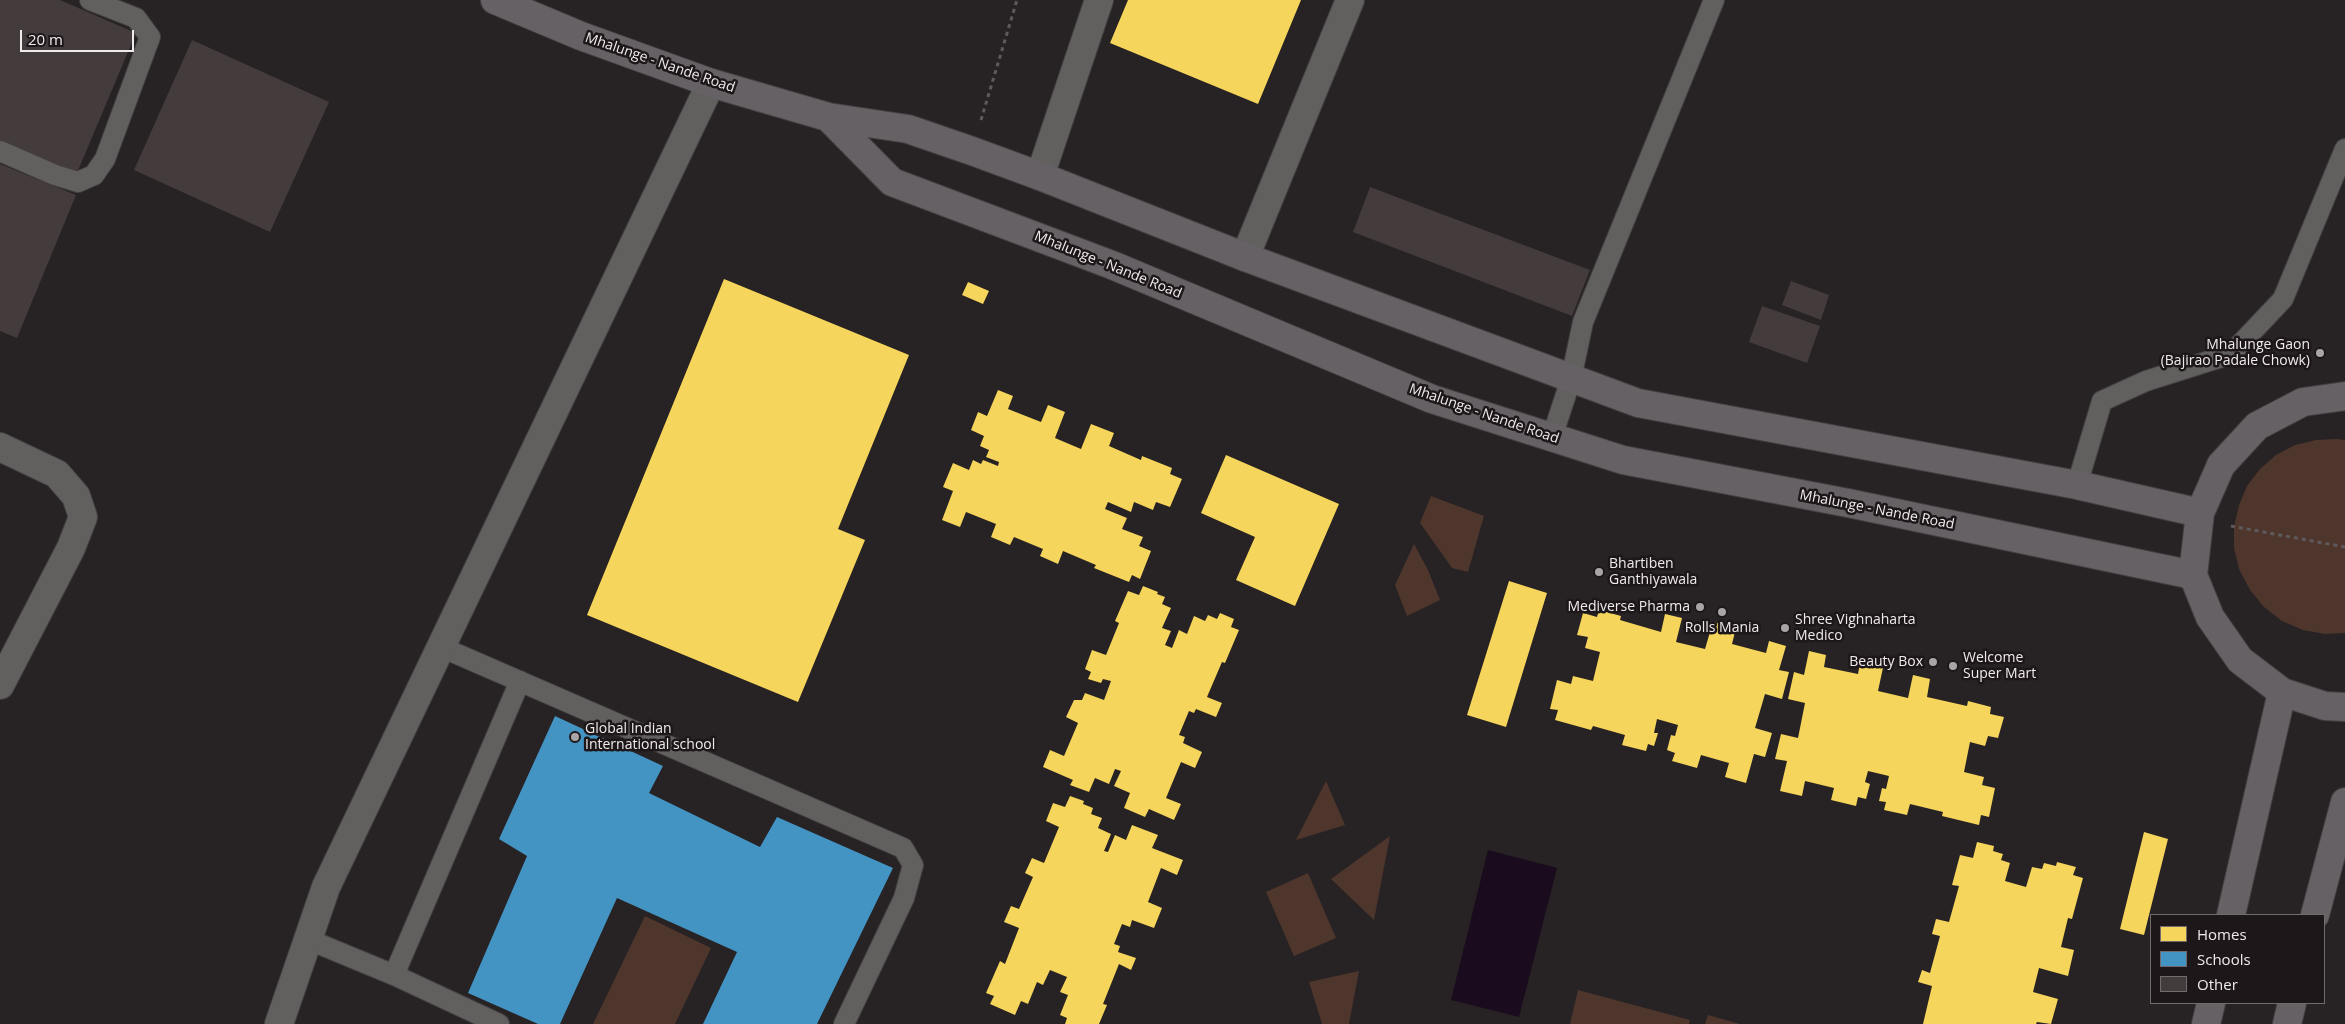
<!DOCTYPE html>
<style>
body{margin:0}
#map{position:relative;width:2345px;height:1024px;overflow:hidden;background:#272223;font-family:"Open Sans",sans-serif}
canvas{display:block}
.legend{position:absolute;left:2150px;top:914px;width:175px;height:90px;box-sizing:border-box;background:#1e1719;border:1px solid #726b6d;margin:0;padding:6px 9px;list-style:none;font-size:15px;color:#efeaec}
.legend li{display:flex;align-items:center;gap:10px;height:25px}
.legend b{width:25px;border:1px solid #726b6d}
.scale{position:absolute;left:20px;top:30px;width:114px;height:22px;box-sizing:border-box;border:2px solid #efeaec;border-top:0;padding-left:6px;font-size:15px;line-height:18px;white-space:nowrap;color:#efeaec;-webkit-text-stroke:4px #1e1719;paint-order:stroke}
</style>
<div id="map">
<canvas width="2345" height="1024"></canvas>
<ul class="legend">
<li><b style="height:14px;background:#f6d55c"></b>Homes</li>
<li><b style="height:14px;background:#4393c3"></b>Schools</li>
<li><b style="height:14px;background:#443b3c"></b>Other</li>
</ul>
<div class="scale">20 m</div>
</div>
<script>
const ctx = document.querySelector('canvas').getContext('2d');
ctx.lineJoin = 'round';
function fillPath(path, color) { ctx.fillStyle = color; ctx.fill(path, 'evenodd'); }
const poly = rows => new Path2D(rows.map(r => 'M' + r).join(''));
function trace(path, color, width, dash) { ctx.strokeStyle = color; ctx.lineWidth = width; ctx.lineCap = dash ? 'butt' : 'round'; ctx.setLineDash(dash || []); ctx.stroke(path); }
function label(font, color, halo, rows, align = 'center') {
  ctx.font = font + ' "Open Sans",sans-serif'; ctx.lineWidth = 5; ctx.setLineDash([]); ctx.textBaseline = 'middle'; ctx.strokeStyle = halo; ctx.fillStyle = color; for (const [text, x, y, turn = 0] of rows) {
    ctx.save(); ctx.translate(x, y); ctx.rotate((+turn || 0) * Math.PI / 180); ctx.textAlign = isNaN(turn) ? turn : align; if (halo) ctx.strokeText(text, 0, 0); ctx.fillText(text, 0, 0); ctx.restore();
  }
}
fillPath(poly([
 [2337,439,2345,440,2345,633,2325,634,2303,630,2282,621,2264,607,2250,590,2239,569,2234,548,2234,527,2239,505,2247,486,2260,469,2276,455,2295,445,2316,440],
 [1431,496,1484,516,1468,572,1452,568,1420,523],
 [1414,544,1428,570,1440,600,1407,616,1395,585],
 [1326,781,1345,825,1296,840],
 [1390,836,1374,920,1331,879],
 [1308,873,1336,938,1294,956,1266,892],
 [645,916,711,948,675,1024,593,1024],
 [1359,971,1349,1024,1322,1024,1309,982],
 [1578,990,1690,1020,1689,1024,1570,1024],
 [1708,1015,1740,1024,1705,1024]
]), '#4e362d');
fillPath(poly([
 [1488,850,1557,868,1519,1017,1451,1000]
]), '#1a0c1e');
fillPath(poly([
 [1128,0,1301,0,1258,104,1110,43],
 [724,279,909,355,838,529,865,540,798,702,587,615],
 [968,282,989,291,983,304,962,295],
 [998,390,1013,396,1008,409,1041,422,1048,405,1065,412,1055,438,1081,449,1091,424,1114,433,1109,446,1141,460,1142,456,1172,468,1170,474,1182,479,1170,507,1156,502,1153,510,1134,502,1131,512,1108,502,1105,509,1127,518,1122,529,1143,537,1139,546,1151,551,1140,579,1132,575,1129,582,1094,568,1096,565,1063,551,1058,564,1040,556,1043,549,1014,537,1010,545,991,537,996,524,966,512,960,527,942,520,953,491,943,487,953,463,969,470,973,460,981,464,983,460,998,466,999,462,986,457,989,450,980,446,984,436,971,430,978,412,987,416],
 [1226,455,1339,504,1295,606,1236,580,1255,537,1201,513],
 [1509,581,1547,593,1506,727,1467,715],
 [1143,586,1158,592,1157,594,1165,597,1162,604,1171,608,1162,628,1171,631,1165,645,1172,648,1179,630,1187,634,1194,616,1205,621,1208,615,1217,619,1220,613,1234,619,1231,627,1239,630,1225,663,1222,662,1207,697,1222,703,1216,717,1196,709,1194,713,1189,711,1179,735,1185,737,1183,743,1202,752,1195,768,1181,762,1166,798,1181,804,1174,820,1149,809,1145,817,1124,808,1130,793,1114,786,1121,771,1115,769,1109,784,1095,778,1089,792,1070,785,1073,780,1043,767,1050,750,1064,756,1078,723,1066,717,1074,700,1082,700,1085,693,1104,700,1111,681,1103,679,1101,683,1088,679,1091,672,1085,669,1092,650,1106,655,1119,623,1115,621,1128,591,1139,595],
 [1599,610,1621,616,1620,620,1661,632,1665,614,1682,618,1676,642,1705,649,1713,622,1736,628,1732,644,1766,653,1769,641,1786,646,1779,670,1789,672,1782,699,1765,694,1755,728,1772,733,1765,757,1754,754,1746,783,1725,777,1729,763,1701,755,1697,768,1672,761,1675,753,1667,750,1671,735,1675,736,1678,725,1657,719,1654,733,1658,733,1654,746,1648,744,1646,751,1622,745,1625,735,1593,726,1591,730,1555,720,1558,710,1550,709,1557,680,1571,684,1573,676,1593,681,1600,652,1585,648,1588,637,1577,635,1583,613,1597,617],
 [1809,651,1826,655,1824,667,1858,674,1861,658,1884,663,1878,691,1908,698,1913,675,1930,679,1927,697,1967,706,1968,701,1991,707,1990,714,2004,717,1998,738,1988,736,1985,746,1970,742,1964,772,1984,777,1982,785,1995,788,1989,817,1981,815,1979,825,1942,816,1943,812,1910,804,1907,815,1884,810,1886,802,1879,801,1882,788,1886,789,1889,776,1868,771,1865,782,1870,784,1866,799,1858,797,1856,806,1831,800,1834,788,1805,781,1802,796,1780,791,1787,761,1775,759,1781,734,1798,738,1805,703,1788,699,1794,672,1804,675],
 [1070,796,1084,801,1083,804,1093,808,1091,814,1102,818,1098,828,1111,834,1104,851,1108,852,1115,835,1126,840,1132,825,1158,835,1152,848,1183,860,1177,875,1161,868,1148,902,1162,908,1154,928,1132,920,1130,927,1122,924,1114,944,1120,946,1118,952,1136,958,1131,970,1119,964,1103,1004,1107,1005,1099,1024,1065,1024,1067,1018,1060,1015,1068,995,1060,992,1067,977,1050,970,1043,985,1037,982,1028,1004,1021,1001,1015,1015,990,1004,994,996,986,993,1000,961,1005,964,1019,928,1004,922,1011,906,1019,909,1033,877,1025,873,1032,858,1044,863,1059,827,1046,821,1053,803,1065,807],
 [2144,832,2168,839,2144,935,2120,929],
 [1977,842,1994,846,1993,851,2003,854,2001,860,2010,863,2005,881,2026,887,2032,867,2042,869,2044,863,2056,866,2057,862,2076,867,2073,875,2083,878,2072,919,2068,918,2061,947,2074,950,2068,976,2039,968,2033,992,2058,999,2051,1024,2037,1022,2036,1024,1923,1024,1932,986,1918,982,1922,970,1930,973,1940,936,1932,934,1936,919,1949,922,1959,886,1952,885,1960,855,1973,858]
]), '#f6d55c');
fillPath(poly([
 [555,716,663,766,649,793,760,847,777,817,893,868,817,1024,703,1024,737,952,617,898,560,1024,538,1024,468,993,527,856,499,839]
]), '#4393c3');
fillPath(poly([
 [0,0,60,0,136,33,77,173,0,140],
 [192,40,329,102,270,232,134,170],
 [0,164,76,195,17,338,0,331],
 [1370,187,1590,270,1572,316,1353,232],
 [1791,281,1829,295,1821,320,1782,305],
 [1762,306,1820,326,1807,363,1749,342]
]), '#443b3c');
const service = poly([
 [0,151,55,175,78,182,94,175,105,159,150,37,136,18,90,0],
 [1552,437,1571,379,1583,322,1714,0],
 [2077,485,2102,401,2146,381,2231,354,2283,299,2345,149],
 [441,647,903,848,913,865,904,898,844,1024],
 [307,939,394,975,499,1024],
 [394,975,520,681]
]);
const minor = poly([
 [1040,176,1099,0],
 [1245,257,1350,0],
 [0,447,57,474,76,496,83,517,71,548,0,685],
 [279,1024,326,887,711,83]
]);
const secondary = poly([
 [495,0,581,36,711,83,828,117,908,129,972,151,1040,176,1245,257,1638,403,2077,485,2200,513],
 [828,117,892,182,1112,265,1432,399,1623,460,1848,503,2193,575],
 [2345,396,2303,402,2257,426,2221,465,2200,513,2193,575,2210,617,2240,660,2282,692,2325,706,2345,707],
 [2231,915,2282,692],
 [2315,915,2345,802],
 [2206,1024,2211,1003],
 [2287,1024,2292,1003]
]);
trace(service, '#444042', 22);
trace(minor, '#444042', 30);
trace(secondary, '#444042', 30);
trace(poly([
 [981,120,1017,0],
 [2231,526,2345,547]
]), '#5e5a5b', 3, [4, 4]);
trace(service, '#625f5f', 20);
trace(minor, '#625f5f', 28);
trace(secondary, '#666164', 28);
for (const [x, y, r, color] of [
 [2320,353,5,"#a9a4a6"],
 [1599,572,5,"#a9a4a6"],
 [1700,607,5,"#a9a4a6"],
 [1722,612,5,"#a9a4a6"],
 [1785,628,5,"#a9a4a6"],
 [1933,662,5,"#a9a4a6"],
 [1953,666,5,"#a9a4a6"],
 [575,737,5,"#a9a4a6"]
]) { const dot = new Path2D(); dot.arc(x, y, r, 0, 2 * Math.PI); ctx.fillStyle = color; ctx.fill(dot); trace(dot, '#1e1719', 2); }
label('14px', '#efeaec', '#1e1719', [
 ["Mhalunge - Nande Road",660,63,19],
 ["Mhalunge - Nande Road",1108,265,22],
 ["Mhalunge - Nande Road",1484,414,19],
 ["Mhalunge - Nande Road",1877,510,11]
]);
label('14px', '#efeaec', '#1e1719', [
 ["Mhalunge Gaon",2310,345,"right"],
 ["(Bajirao Padale Chowk)",2310,361,"right"],
 ["Bhartiben",1609,564],
 ["Ganthiyawala",1609,580],
 ["Mediverse Pharma",1690,607,"right"],
 ["Shree Vighnaharta",1795,620],
 ["Medico",1795,636],
 ["Rolls Mania",1722,628,"center"],
 ["Welcome",1963,658],
 ["Super Mart",1963,674],
 ["Beauty Box",1923,662,"right"],
 ["Global Indian",585,729],
 ["International school",585,745]
], 'left');
</script>
